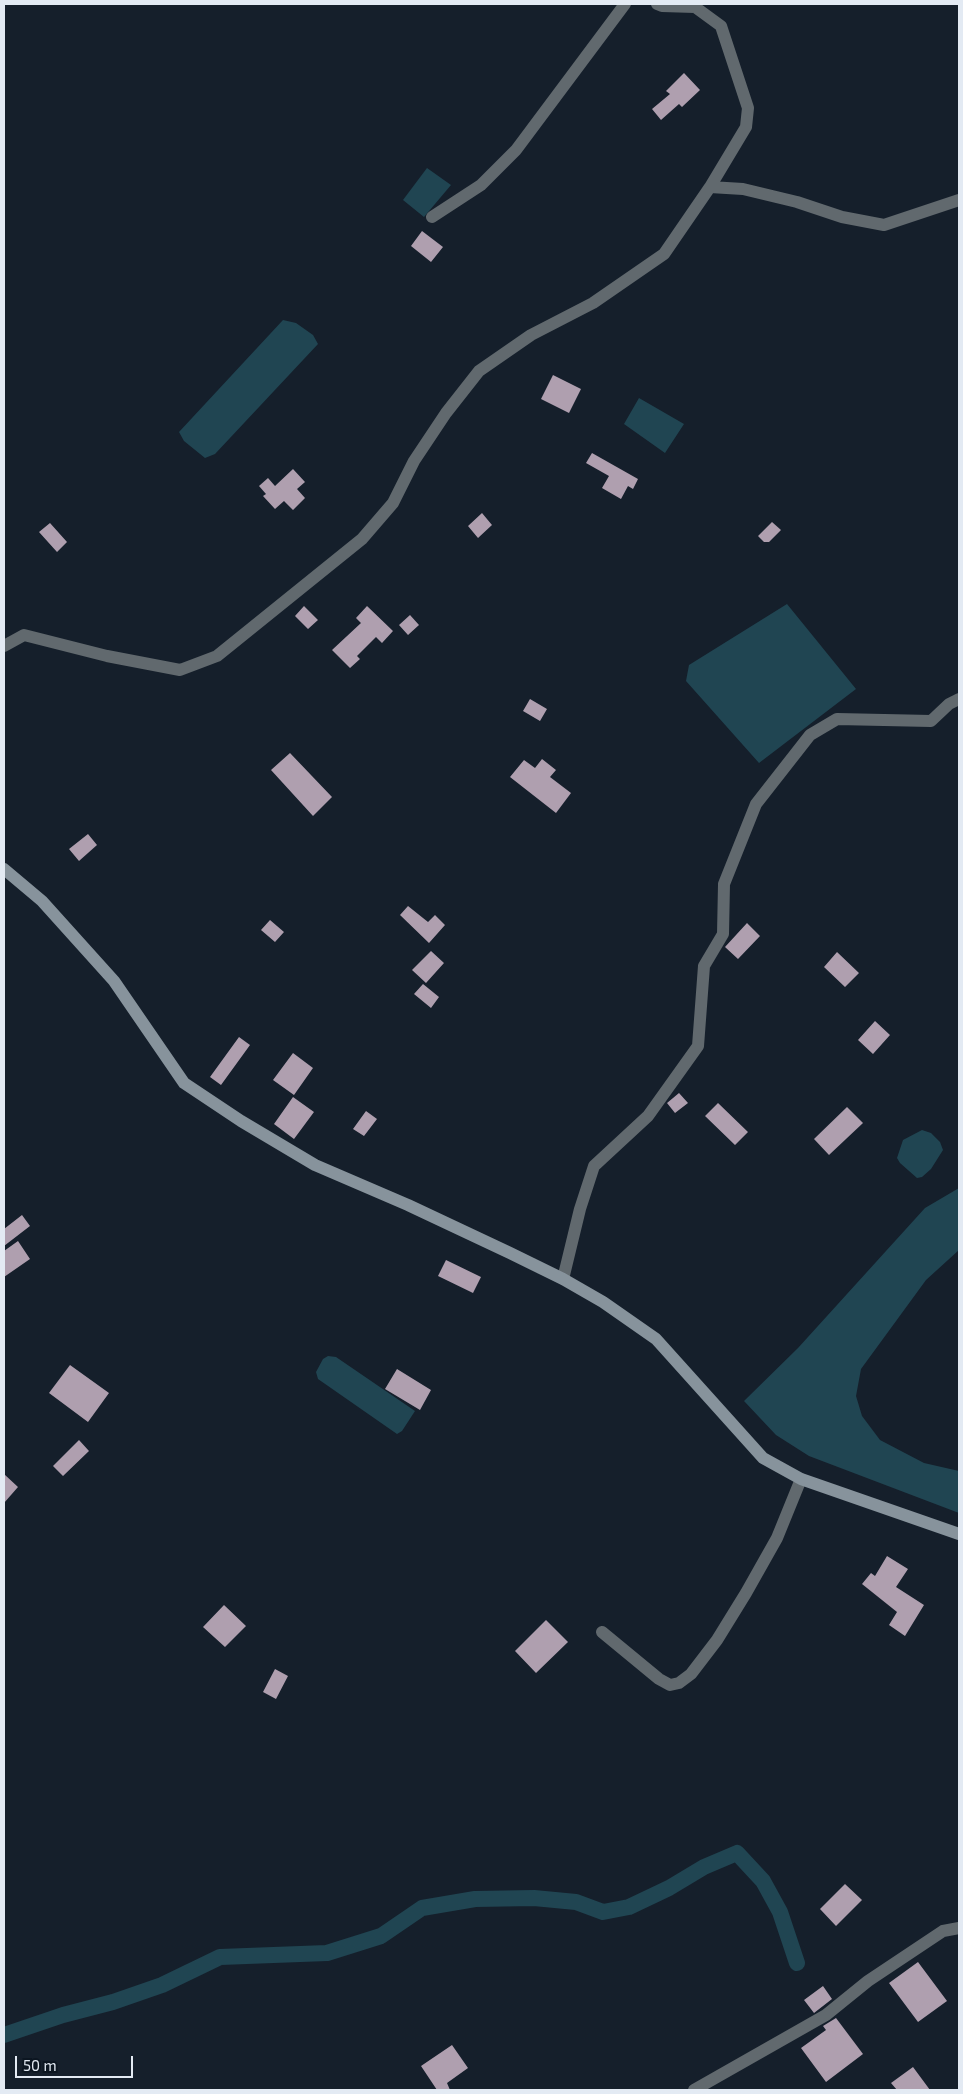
<!DOCTYPE html>
<style>
body{margin:0}
#map{position:relative;width:963px;height:2094px;overflow:hidden;background:#151f2b;font-family:"Exo 2",sans-serif}
canvas{display:block}
.frame{position:absolute;inset:0;border:5px solid #e3eaf3;pointer-events:none}
.scale{position:absolute;left:15px;top:2056px;width:118px;height:22px;box-sizing:border-box;border:2px solid #e3eaf3;border-top:0;padding-left:6px;font-size:15px;line-height:18px;white-space:nowrap;color:#e3eaf3;-webkit-text-stroke:4px #0c1621;paint-order:stroke}
</style>
<div id="map">
<canvas width="963" height="2094"></canvas>
<div class="frame"></div>
<div class="scale">50 m</div>
</div>
<script>
const ctx = document.querySelector('canvas').getContext('2d');
ctx.lineJoin = 'round';
function fillPath(path, color) { ctx.fillStyle = color; ctx.fill(path, 'evenodd'); }
const poly = rows => new Path2D(rows.map(r => 'M' + r).join(''));
function trace(path, color, width, dash) { ctx.strokeStyle = color; ctx.lineWidth = width; ctx.lineCap = dash ? 'butt' : 'round'; ctx.setLineDash(dash || []); ctx.stroke(path); }
fillPath(poly([
 [427,168,451,185,424,217,403,200],
 [283,320,296,323,313,335,318,344,215,454,205,458,184,441,179,432],
 [639,398,684,424,665,453,624,424],
 [787,604,856,689,759,763,686,681,689,665],
 [922,1130,931,1133,940,1142,943,1150,931,1169,922,1177,917,1178,900,1163,897,1158,903,1140],
 [959,1188,959,1250,926,1280,861,1369,856,1396,862,1416,880,1440,924,1463,959,1471,959,1513,809,1456,776,1435,744,1401,798,1348,925,1208],
 [328,1356,336,1357,415,1411,402,1431,397,1434,318,1379,316,1372,323,1359]
]), '#204552');
trace(poly([
 [4,2035,63,2015,113,2002,162,1985,220,1957,327,1953,381,1936,422,1908,475,1899,534,1898,576,1902,603,1912,629,1907,669,1888,704,1867,737,1853,763,1881,780,1912,797,1963]
]), '#204552', 16);
fillPath(poly([
 [684,73,700,90,682,107,679,104,661,120,652,109,670,94,666,91],
 [422,231,443,247,431,262,411,246],
 [553,375,581,389,569,413,541,399],
 [592,453,638,479,633,489,628,486,621,499,602,488,609,476,586,463],
 [293,469,305,482,297,489,305,498,293,510,284,501,275,509,263,496,266,494,259,486,268,478,275,486],
 [482,513,492,525,478,538,468,526],
 [772,522,781,530,769,542,764,542,758,536],
 [50,523,67,542,57,552,39,532],
 [304,606,318,620,308,629,295,616],
 [367,606,393,631,382,643,376,637,357,656,360,659,350,668,332,650,361,623,356,618],
 [410,615,419,625,408,635,399,625],
 [530,699,547,709,540,721,523,711],
 [290,753,332,797,313,816,271,770],
 [542,759,556,770,550,777,571,793,556,813,510,777,524,760,535,768],
 [88,834,97,845,79,861,69,849],
 [408,906,428,922,435,915,445,925,429,943,400,915],
 [270,920,284,932,275,942,261,930],
 [747,923,760,936,738,959,725,947],
 [431,951,444,963,426,983,412,970],
 [837,952,859,973,845,987,824,967],
 [423,984,439,997,431,1008,414,994],
 [875,1021,890,1035,873,1054,858,1040],
 [239,1037,250,1045,221,1085,210,1077],
 [293,1053,313,1068,294,1095,273,1080],
 [679,1093,688,1103,675,1113,667,1103],
 [293,1097,314,1112,294,1139,274,1124],
 [718,1103,748,1132,735,1145,705,1116],
 [847,1107,863,1123,829,1155,814,1139],
 [366,1111,377,1119,364,1136,353,1129],
 [22,1215,30,1226,4,1246,4,1229],
 [18,1241,30,1259,4,1277,4,1251],
 [446,1260,481,1277,473,1293,438,1276],
 [70,1365,109,1393,88,1422,49,1393],
 [397,1369,431,1390,420,1410,385,1389],
 [79,1440,89,1451,63,1476,53,1466],
 [4,1474,18,1487,4,1503],
 [887,1556,908,1569,896,1587,924,1605,905,1636,889,1625,897,1612,862,1584,871,1573,875,1576],
 [224,1605,246,1626,225,1647,203,1627],
 [546,1620,568,1642,536,1673,515,1651],
 [275,1669,288,1676,276,1699,263,1692],
 [845,1884,862,1900,836,1926,820,1909],
 [918,1962,947,2001,918,2022,889,1983],
 [823,1986,832,1999,814,2013,804,2000],
 [836,2018,863,2054,826,2082,801,2048,826,2030,823,2026],
 [452,2045,468,2068,447,2083,450,2090,437,2090,421,2066],
 [913,2067,930,2090,897,2090,891,2083]
]), '#af9faf');
trace(poly([
 [657,4,662,6,695,7,721,26,748,108,746,127,710,187],
 [432,217,481,185,516,150,625,4],
 [4,646,24,635,107,656,180,670,217,656,362,539,393,503,414,461,446,413,479,371,531,335,593,303,664,254,710,187,743,189,797,202,842,217,884,225,959,200],
 [563,1279,580,1209,594,1166,648,1116,698,1046,704,966,723,934,724,884,756,804,810,735,837,719,931,721,949,704,959,699],
 [602,1632,659,1679,670,1685,679,1683,691,1674,717,1640,746,1593,777,1538,801,1479],
 [694,2090,826,2015,868,1981,943,1931,959,1928]
]), '#61696e', 12);
trace(poly([
 [4,869,42,901,114,981,184,1083,241,1121,315,1165,408,1205,510,1253,563,1279,603,1302,656,1339,763,1458,801,1479,959,1534]
]), '#87939c', 12);
</script>
